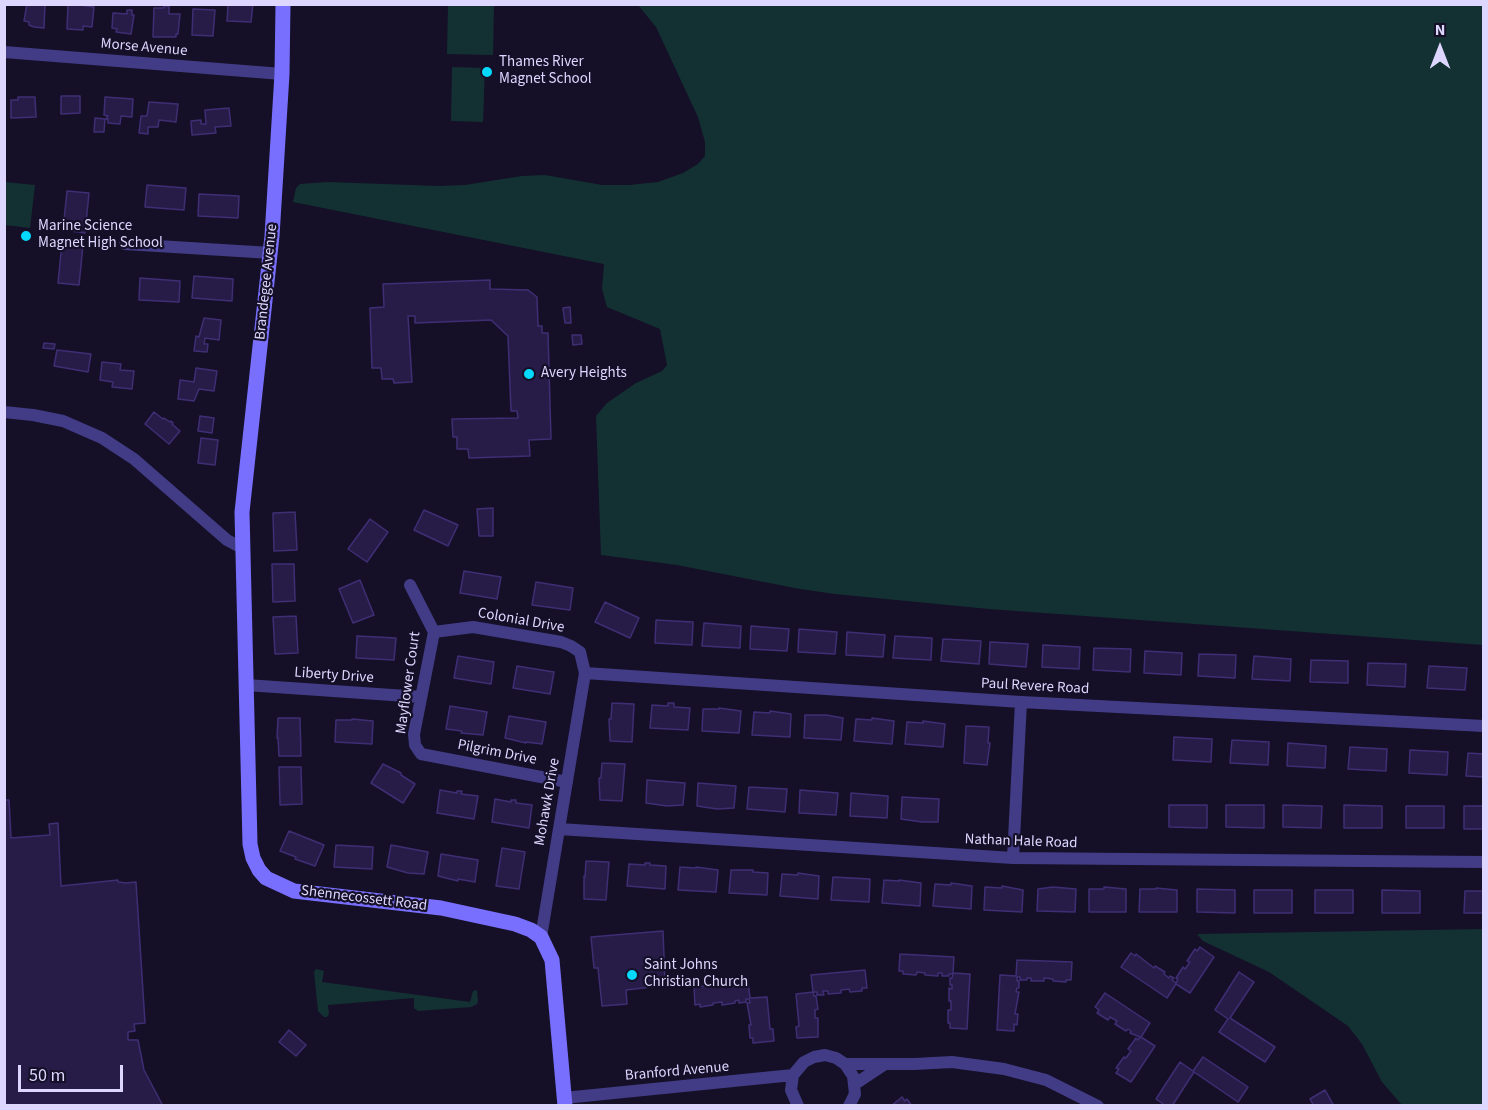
<!DOCTYPE html>
<style>
body{margin:0}
#map{position:relative;width:1488px;height:1110px;overflow:hidden;background:#151028;font-family:"Source Sans 3",sans-serif}
canvas{display:block}
.frame{position:absolute;inset:0;border:6px solid #ddd7ff;pointer-events:none}
.north{position:absolute;left:1410px;top:18px;width:60px;height:60px;-webkit-text-stroke:4px #151028;paint-order:stroke;rotate:0deg;font-size:16px;font-weight:700;line-height:24px;text-align:center;color:#ddd7ff}
.north::after{content:'';display:block;margin:auto;width:21px;height:27px;background:#ddd7ff;clip-path:polygon(50% 0,100% 100%,50% 72%,0 100%)}
.scale{position:absolute;left:18px;top:1065px;width:105px;height:27px;box-sizing:border-box;border:3px solid #ddd7ff;border-top:0;padding-left:8px;font-size:18px;line-height:21px;white-space:nowrap;color:#ddd7ff;-webkit-text-stroke:4px #151028;paint-order:stroke}
</style>
<div id="map">
<canvas width="1488" height="1110"></canvas>
<div class="frame"></div>
<div class="north">N</div>
<div class="scale">50 m</div>
</div>
<script>
const ctx = document.querySelector('canvas').getContext('2d');
ctx.lineJoin = 'round';
function fillPath(path, color) { ctx.fillStyle = color; ctx.fill(path, 'evenodd'); }
const poly = rows => new Path2D(rows.map(r => 'M' + r).join(''));
function trace(path, color, width, dash) { ctx.strokeStyle = color; ctx.lineWidth = width; ctx.lineCap = dash ? 'butt' : 'round'; ctx.setLineDash(dash || []); ctx.stroke(path); }
function label(font, color, halo, rows, align = 'center') {
  ctx.font = font + ' "Source Sans 3",sans-serif'; ctx.lineWidth = 4.5; ctx.setLineDash([]); ctx.textBaseline = 'middle'; ctx.strokeStyle = halo; ctx.fillStyle = color; for (const [text, x, y, turn = 0] of rows) {
    ctx.save(); ctx.translate(x, y); ctx.rotate((+turn || 0) * Math.PI / 180); ctx.textAlign = isNaN(turn) ? turn : align; if (halo) ctx.strokeText(text, 0, 0); ctx.fillText(text, 0, 0); ctx.restore();
  }
}
fillPath(poly([
 [448,5,494,5,493,55,447,54],
 [638,5,1483,5,1483,645,989,609,835,594,800,589,677,565,601,555,596,416,607,403,636,383,662,371,667,365,660,329,607,307,602,289,604,264,293,202,296,188,300,184,328,182,439,186,465,185,522,176,545,175,602,185,629,185,658,182,683,173,698,164,705,156,705,142,698,117,656,27],
 [452,67,485,68,483,122,451,121],
 [5,182,35,185,30,228,5,225],
 [1483,929,1483,1106,1402,1105,1382,1082,1362,1044,1348,1026,1269,972,1203,941,1197,934],
 [316,969,324,971,322,982,470,1002,473,991,477,990,478,1001,477,1004,471,1007,418,1011,414,1008,414,998,328,1005,329,1014,327,1017,324,1017,318,1011,314,972]
]), '#133132');
const building = poly([
 [27,4,45,4,44,28,34,27,29,25,29,22,24,21,27,4],
 [73,4,94,7,92,27,83,26,83,30,67,29,68,5,73,4],
 [225,4,253,4,251,22,227,21,228,6,225,4],
 [164,6,169,6,169,14,180,14,178,34,176,34,176,37,153,37,154,8,164,8,164,6],
 [193,9,215,10,213,36,192,35,193,9],
 [127,10,132,10,132,15,134,15,131,34,116,32,117,29,112,28,113,13,127,14,127,10],
 [61,96,80,96,80,113,61,114,61,96],
 [18,97,35,97,36,117,11,118,11,100,18,100,18,97],
 [105,97,133,99,132,117,121,116,120,124,108,123,108,119,106,119,108,116,104,115,105,97],
 [149,102,178,104,176,122,159,120,158,127,148,127,148,134,139,133,141,116,147,116,149,102],
 [229,108,231,126,215,127,216,133,192,135,191,121,201,120,201,124,206,124,205,110,229,108],
 [95,118,105,119,104,132,94,132,95,118],
 [147,185,186,188,184,210,145,207,147,185],
 [67,191,89,193,85,233,63,230,67,191],
 [199,194,239,196,238,218,198,216,199,194],
 [62,243,83,245,79,285,58,283,62,243],
 [194,276,233,279,232,301,192,298,194,276],
 [140,278,180,281,179,302,139,300,140,278],
 [490,280,490,289,528,290,537,297,538,326,542,326,542,333,548,333,551,439,529,440,530,456,469,458,468,449,457,449,457,437,453,437,452,419,518,418,517,411,511,411,508,336,491,320,415,323,415,316,408,316,412,382,394,383,393,379,382,379,381,368,372,368,370,308,384,307,383,284,490,280],
 [570,307,571,323,565,323,563,308,570,307],
 [204,318,221,320,219,340,205,338,204,344,208,344,207,352,194,351,196,336,199,337,204,318],
 [572,335,581,335,582,344,573,345,572,335],
 [44,343,55,344,54,349,43,348,44,343],
 [57,350,91,354,88,372,54,366,57,350],
 [102,362,121,364,120,370,134,371,132,389,112,387,113,382,100,380,102,362],
 [196,368,217,371,214,391,199,389,194,401,178,399,180,380,194,382,196,368],
 [154,412,163,419,164,418,170,422,171,421,173,423,172,424,180,431,169,444,145,424,154,412],
 [200,416,214,418,212,433,198,431,200,416],
 [201,438,218,440,215,465,198,463,201,438],
 [493,508,493,536,479,536,477,509,493,508],
 [424,510,458,525,448,546,414,530,424,510],
 [295,512,297,550,274,551,273,513,295,512],
 [370,519,388,532,367,562,348,549,370,519],
 [272,564,294,564,295,601,273,602,272,564],
 [464,571,501,577,497,599,460,593,464,571],
 [360,580,374,615,353,623,339,589,360,580],
 [536,582,573,588,570,610,532,605,536,582],
 [605,602,639,618,630,638,595,622,605,602],
 [296,616,298,653,275,654,273,617,296,616],
 [656,620,693,622,692,645,655,643,656,620],
 [704,623,741,626,740,648,702,646,704,623],
 [751,626,789,629,787,651,750,649,751,626],
 [799,629,837,632,835,654,798,652,799,629],
 [847,632,885,635,883,657,846,655,847,632],
 [357,636,396,638,394,660,356,658,357,636],
 [895,636,932,638,931,660,893,658,895,636],
 [943,639,981,641,979,664,941,661,943,639],
 [990,642,1028,644,1026,667,989,664,990,642],
 [1043,645,1080,647,1079,669,1042,667,1043,645],
 [1094,648,1131,649,1130,672,1093,670,1094,648],
 [1145,651,1182,653,1181,675,1144,673,1145,651],
 [1199,654,1236,655,1235,678,1198,676,1199,654],
 [458,656,494,662,491,684,454,678,458,656],
 [1254,656,1291,659,1290,681,1252,679,1254,656],
 [1311,660,1348,661,1348,683,1310,682,1311,660],
 [1368,663,1406,664,1405,687,1367,685,1368,663],
 [517,666,554,672,550,694,513,688,517,666],
 [1429,666,1467,668,1465,690,1427,688,1429,666],
 [612,703,634,704,632,742,610,741,609,719,611,719,612,703],
 [668,703,674,703,674,707,690,708,688,730,650,728,652,705,668,706,668,703],
 [450,706,487,712,483,735,461,733,462,731,446,729,450,706],
 [719,708,741,711,739,733,702,731,703,709,719,709,719,708],
 [770,711,791,714,790,737,752,735,754,712,770,713,770,711],
 [805,715,826,715,843,718,841,740,804,738,805,715],
 [509,716,546,722,542,744,526,742,526,743,505,738,509,716],
 [278,718,300,718,301,756,279,756,278,738,277,738,278,718],
 [872,718,894,721,892,744,854,741,856,719,872,720,872,718],
 [352,719,373,721,372,744,335,742,336,720,352,720,352,719],
 [923,721,945,724,943,747,905,744,907,722,923,723,923,721],
 [966,726,989,727,988,743,990,743,987,765,964,763,966,726],
 [1174,737,1212,739,1211,762,1173,760,1174,737],
 [1232,740,1269,742,1268,765,1230,763,1232,740],
 [1288,743,1326,746,1325,768,1287,766,1288,743],
 [1350,747,1387,749,1386,771,1348,769,1350,747],
 [1410,750,1448,752,1447,775,1409,773,1410,750],
 [1468,753,1484,754,1484,777,1466,776,1468,753],
 [602,763,625,764,622,801,600,800,599,778,601,778,602,763],
 [383,764,401,773,401,775,415,784,403,803,371,783,383,764],
 [279,767,301,767,302,804,280,805,279,767],
 [647,780,685,783,683,805,667,806,646,803,647,780],
 [698,783,736,786,734,808,717,809,697,806,698,783],
 [749,787,787,789,785,812,747,809,749,787],
 [440,790,457,793,457,791,462,791,461,794,478,796,474,819,437,813,440,790],
 [800,790,838,793,836,815,799,813,800,790],
 [851,793,888,796,887,818,850,816,851,793],
 [902,797,939,799,938,822,922,822,901,819,902,797],
 [495,799,511,802,511,800,516,800,516,803,532,805,529,828,492,822,495,799],
 [4,800,9,800,11,838,50,835,49,824,58,823,61,886,118,880,118,882,126,883,136,882,145,1023,134,1024,135,1031,128,1032,128,1040,138,1040,144,1070,163,1106,4,1106,4,800],
 [1169,805,1207,805,1207,828,1169,827,1169,805],
 [1226,805,1264,805,1264,828,1226,827,1226,805],
 [1283,805,1322,806,1321,828,1283,827,1283,805],
 [1344,805,1382,806,1382,828,1344,828,1344,805],
 [1406,806,1444,806,1444,828,1406,828,1406,806],
 [1464,806,1484,806,1484,829,1464,829,1464,806],
 [289,831,324,845,315,866,295,859,296,857,280,851,289,831],
 [336,845,373,847,372,869,334,867,336,845],
 [391,845,428,852,424,874,408,873,387,867,391,845],
 [502,848,525,852,519,889,496,886,502,848],
 [441,854,478,860,475,882,458,879,458,881,438,876,441,854],
 [586,861,609,862,606,900,584,899,584,876,585,877,586,861],
 [645,863,650,863,650,865,666,866,665,889,627,886,629,864,645,865,645,863],
 [680,867,696,868,696,867,718,870,716,892,678,890,680,867],
 [731,870,753,870,753,872,768,873,767,895,729,893,731,870],
 [798,873,819,876,818,899,780,896,782,874,798,875,798,873],
 [833,877,870,879,869,902,831,900,833,877],
 [884,880,899,881,899,880,921,883,920,906,882,903,884,880],
 [951,883,972,886,971,909,933,906,935,884,951,885,951,883],
 [1002,886,1023,890,1022,912,984,910,985,887,1002,888,1002,886],
 [1053,887,1076,889,1075,912,1037,911,1038,889,1053,887],
 [1104,887,1126,889,1126,912,1089,912,1089,889,1104,889,1104,887],
 [1156,888,1177,890,1177,912,1139,912,1140,889,1156,889,1156,888],
 [1197,889,1235,890,1235,913,1197,912,1197,889],
 [1254,890,1292,890,1292,913,1254,913,1254,890],
 [1315,890,1353,890,1353,913,1315,913,1315,890],
 [1382,890,1420,891,1420,913,1382,913,1382,890],
 [1465,891,1484,891,1484,913,1464,913,1465,891],
 [663,931,665,982,660,983,660,986,626,990,627,1004,602,1006,598,968,594,968,591,937,663,931],
 [1200,947,1214,957,1190,993,1176,984,1167,998,1121,967,1131,953,1135,956,1136,954,1154,968,1155,966,1165,972,1164,974,1169,978,1170,976,1174,978,1172,980,1176,983,1178,979,1176,978,1183,967,1185,969,1190,962,1187,961,1195,949,1197,951,1200,947],
 [900,954,954,957,953,973,970,974,967,1029,950,1028,950,1023,948,1023,948,1010,951,1010,951,1001,949,1001,949,988,952,989,952,985,950,985,950,978,952,978,953,974,949,974,949,976,942,976,942,973,938,973,938,976,925,975,925,973,917,972,916,975,903,974,903,971,899,971,900,954],
 [1017,960,1072,962,1071,980,1066,980,1066,982,1053,981,1053,979,1044,978,1044,981,1031,981,1031,978,1027,978,1027,980,1020,980,1020,977,1017,977,1017,981,1019,981,1019,988,1017,988,1016,992,1019,992,1015,1014,1018,1014,1017,1025,1014,1024,1014,1031,997,1030,1000,975,1016,976,1017,960],
 [865,970,867,988,862,988,862,991,850,992,849,989,841,990,841,993,828,994,828,991,823,991,824,995,817,995,817,992,813,992,814,996,816,996,818,1009,815,1010,815,1018,818,1018,818,1037,797,1038,796,1027,799,1026,796,994,813,992,811,975,865,970],
 [1239,972,1254,982,1230,1018,1275,1047,1265,1062,1219,1032,1228,1019,1215,1010,1239,972],
 [748,982,750,998,767,997,770,1029,773,1029,774,1041,753,1043,753,1038,750,1038,749,1025,751,1025,747,1003,750,1003,749,999,746,999,746,1002,739,1003,739,1000,735,1001,735,1003,722,1005,722,1002,713,1003,713,1005,700,1007,700,1004,695,1005,694,987,748,982],
 [1105,993,1150,1023,1141,1037,1155,1046,1131,1082,1116,1073,1119,1069,1116,1068,1124,1057,1126,1058,1131,1051,1128,1049,1136,1038,1138,1040,1140,1037,1130,1033,1131,1031,1128,1029,1126,1031,1115,1024,1117,1021,1110,1017,1108,1020,1097,1013,1099,1010,1095,1007,1105,993],
 [289,1030,306,1045,296,1056,279,1042,289,1030],
 [1203,1057,1248,1087,1238,1102,1194,1072,1172,1106,1166,1106,1156,1099,1180,1062,1193,1071,1203,1057],
 [1325,1090,1334,1106,1314,1106,1310,1099,1325,1090],
 [902,1097,905,1101,907,1099,912,1106,891,1106,902,1097]
]);
fillPath(building, '#271c48');
trace(building, '#3f2e74', 1.5);
trace(poly([
 [4,52,282,74],
 [125,244,271,253],
 [4,412,33,415,63,421,102,438,134,459,227,540,242,548],
 [410,585,434,632,414,734,415,745,421,754,567,782],
 [434,632,473,627,561,642,571,646,580,652,585,673,541,937],
 [585,673,1021,702,1484,726],
 [246,685,421,697],
 [559,829,1013,858,1484,862],
 [1013,858,1021,702],
 [845,1064,915,1064,952,1062,1004,1069,1046,1080,1098,1106],
 [855,1084,885,1064],
 [564,1098,793,1075],
 [798,1106,791,1090,793,1075,804,1062,814,1057,825,1055,836,1058,845,1064,853,1076,855,1094,849,1106]
]), '#423c86', 12);
trace(poly([
 [283,4,282,74,272,236,242,512,250,844,253,858,259,870,266,878,294,891,441,908,515,924,531,930,541,937,552,960,565,1106]
]), '#796ffe', 15);
for (const [x, y, r, color] of [
 [487,72,6,"#05d8fd"],
 [26,236,6,"#05d8fd"],
 [529,374,6,"#05d8fd"],
 [632,975,6,"#05d8fd"]
]) { const dot = new Path2D(); dot.arc(x, y, r, 0, 2 * Math.PI); ctx.fillStyle = color; ctx.fill(dot); trace(dot, '#151028', 2); }
label('15px', '#ddd7ff', '#151028', [
 ["Morse Avenue",144,48,5],
 ["Brandegee Avenue",267,282,-84],
 ["Colonial Drive",521,621,10],
 ["Liberty Drive",334,676,4],
 ["Mayflower Court",409,683,-82],
 ["Paul Revere Road",1035,687,3],
 ["Pilgrim Drive",497,753,11],
 ["Mohawk Drive",548,802,-80],
 ["Nathan Hale Road",1021,842,2],
 ["Shennecossett Road",364,899,7],
 ["Branford Avenue",677,1072,-5]
]);
label('15px', '#ddd7ff', '#151028', [
 ["Thames River",499,63],
 ["Magnet School",499,80],
 ["Marine Science",38,227],
 ["Magnet High School",38,244],
 ["Avery Heights",541,374],
 ["Saint Johns",644,966],
 ["Christian Church",644,983]
], 'left');
</script>
